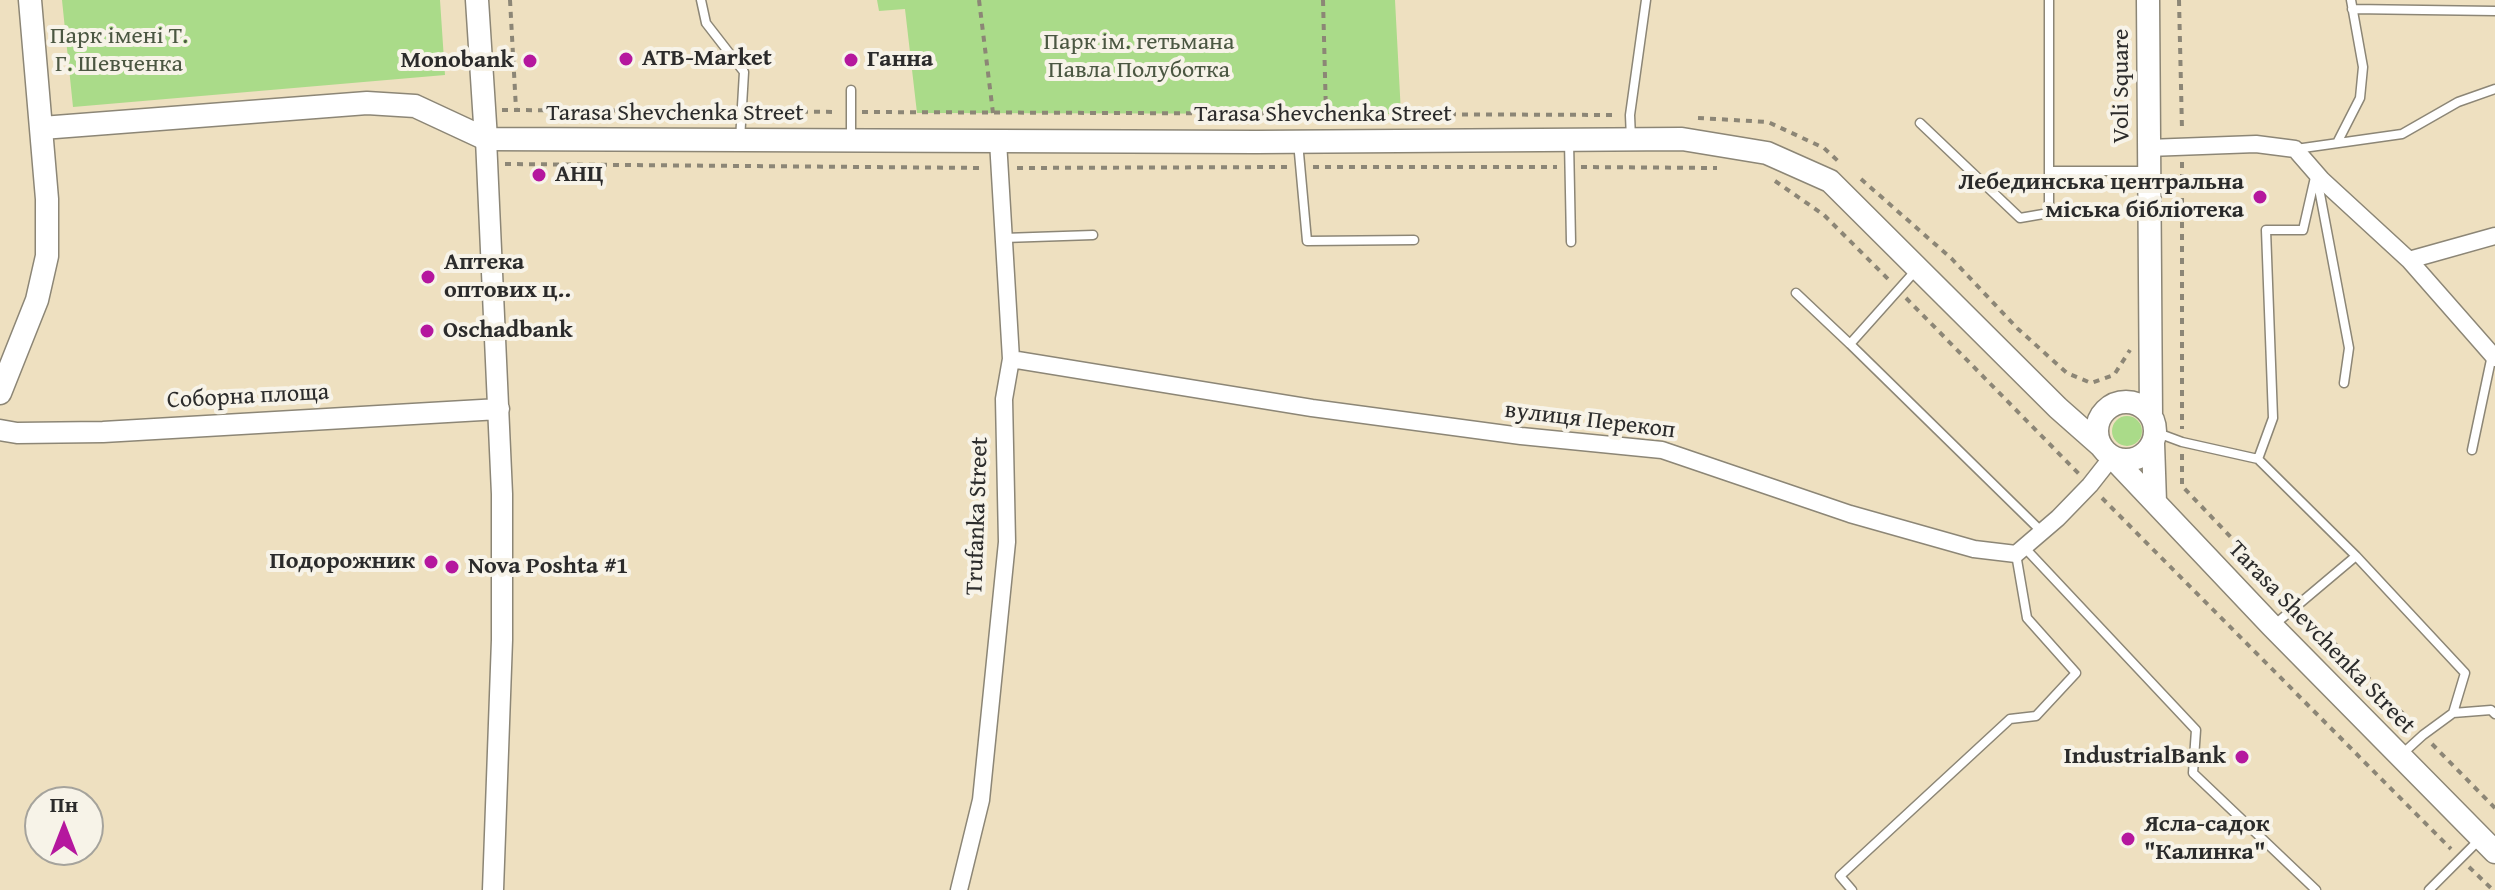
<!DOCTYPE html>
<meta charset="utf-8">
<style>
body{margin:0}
#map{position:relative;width:2495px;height:890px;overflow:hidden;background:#eee0c0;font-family:"Gentium Book Plus",serif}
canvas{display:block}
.north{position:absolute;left:24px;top:786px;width:80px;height:80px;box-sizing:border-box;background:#f7f3e8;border:2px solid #a5a39c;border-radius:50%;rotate:0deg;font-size:22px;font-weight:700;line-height:32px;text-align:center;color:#2b2b2b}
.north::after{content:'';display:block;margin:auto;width:28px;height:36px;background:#b5179e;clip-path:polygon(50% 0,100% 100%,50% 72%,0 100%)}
</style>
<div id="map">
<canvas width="2495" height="890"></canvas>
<div class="north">Пн</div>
</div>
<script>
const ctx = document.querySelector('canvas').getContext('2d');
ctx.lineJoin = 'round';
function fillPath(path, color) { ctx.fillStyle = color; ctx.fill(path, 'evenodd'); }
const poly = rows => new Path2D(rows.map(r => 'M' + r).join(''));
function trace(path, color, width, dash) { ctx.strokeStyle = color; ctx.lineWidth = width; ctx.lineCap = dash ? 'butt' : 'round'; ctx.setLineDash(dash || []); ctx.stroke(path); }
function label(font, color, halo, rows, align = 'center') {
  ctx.font = font + ' "Gentium Book Plus",serif'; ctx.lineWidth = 8; ctx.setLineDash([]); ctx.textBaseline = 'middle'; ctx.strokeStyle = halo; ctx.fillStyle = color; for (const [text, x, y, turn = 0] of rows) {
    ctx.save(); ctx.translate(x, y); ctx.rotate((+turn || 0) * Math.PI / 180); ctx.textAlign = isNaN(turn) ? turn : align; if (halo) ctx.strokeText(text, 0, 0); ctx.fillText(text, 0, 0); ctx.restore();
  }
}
fillPath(poly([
 [62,0,440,0,445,75,73,107],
 [877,0,1395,0,1401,114,917,113,905,9,879,11],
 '2112 431a15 15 0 1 1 30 0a15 15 0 1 1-30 0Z'
]), '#aadb89');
const service = poly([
 [701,0,706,23,744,72,740,140],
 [2049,0,2049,171],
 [2352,9,2495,11],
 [851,90,851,140],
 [1920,123,2020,218,2049,213,2049,171,2147,171],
 [1631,139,1630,115,1646,0],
 [1569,141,1571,242],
 [1298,142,1307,241,1414,240],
 [2337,143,2360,98,2363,67,2351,0],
 [2296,149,2402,134,2458,102,2495,89],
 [2317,178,2349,348,2344,383],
 [1004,238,1093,235],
 [1796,293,1850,344,1917,269],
 [1850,344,2041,531],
 [2155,432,2182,442,2258,459,2356,556,2465,673,2453,713],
 [2472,450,2492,355],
 [2258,459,2273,418,2266,230,2303,230,2316,173],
 [2024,547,2196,730,2193,773,2316,890],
 [2274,625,2356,556],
 [2401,755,2423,735,2453,713,2491,710,2495,714],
 [1852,890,1840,876,2010,719,2036,716,2076,673,2027,618,2016,554],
 [2429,890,2481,838]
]);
const minor = poly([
 [2148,148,2256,144,2295,149,2322,180,2409,260,2495,358],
 [2409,260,2495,236],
 [1011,359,1312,408,1521,436,1662,450,1850,514,1974,549,2016,554,2058,518,2090,485,2112,457],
 [959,890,981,800,1007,542,1004,399,1011,359,998,141]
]);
const tertiary = poly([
 [486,139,502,494,502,640,493,890],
 [0,430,17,433,103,432,499,409]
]);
const secondary = poly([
 [477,0,486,139],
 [2148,0,2151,416],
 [42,128,367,103,415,106,486,139,1256,142,1682,139,1767,153,1830,181,2058,408,2101,446],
 [0,393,37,300,47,256,47,199,30,0],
 '2097 431a29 29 0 1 1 58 0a29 29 0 1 1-58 0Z',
 [2153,443,2155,502],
 [2112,457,2272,626,2495,852]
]);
trace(service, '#8c8676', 11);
trace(minor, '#8c8676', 19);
trace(tertiary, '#8c8676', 23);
trace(secondary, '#8c8676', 25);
trace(poly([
 [510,0,516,109],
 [979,0,993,113],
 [1323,0,1326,114],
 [2179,0,2182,129],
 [502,110,729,111],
 [754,111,837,112],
 [862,112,1617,115],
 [1698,118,1768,122,1824,148,1838,161],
 [2182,162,2182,429],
 [505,164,985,168],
 [1313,167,1557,167],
 [1581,167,1717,168],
 [1017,168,1289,167],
 [1861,179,1952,259,2018,329,2067,373,2091,383,2114,375,2130,350],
 [1775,181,1824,215,1889,280],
 [1906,298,2079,474],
 [2182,454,2182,486,2289,598],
 [2102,498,2451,849],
 [2307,615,2415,726],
 [2432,744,2495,808],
 [2469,867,2493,890]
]), '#8c8676', 4, [6, 6]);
trace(service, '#fff', 8);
trace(minor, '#fff', 16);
trace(tertiary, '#fff', 20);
trace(secondary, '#fff', 22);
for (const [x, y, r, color] of [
 [626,59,8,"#b5179e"],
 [851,60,8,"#b5179e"],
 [530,61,8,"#b5179e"],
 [539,175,8,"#b5179e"],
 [2260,197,8,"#b5179e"],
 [428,277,8,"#b5179e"],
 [427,331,8,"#b5179e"],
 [431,562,8,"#b5179e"],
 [452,567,8,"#b5179e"],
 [2242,757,8,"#b5179e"],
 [2128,839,8,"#b5179e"]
]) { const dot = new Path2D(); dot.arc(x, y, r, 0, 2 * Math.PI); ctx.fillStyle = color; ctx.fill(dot); trace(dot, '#f7f3e8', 3); }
label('24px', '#4b5742', '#f7f3e8', [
 ["Парк імені Т.",119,37],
 ["Г. Шевченка",119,65],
 ["Парк ім. гетьмана",1139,43],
 ["Павла Полуботка",1139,71]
]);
label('bold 24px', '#2b2b2b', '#f7f3e8', [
 ["ATB-Market",642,59],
 ["Ганна",867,60],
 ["Monobank",514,61,"right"],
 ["АНЦ",555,175],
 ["Лебединська центральна",2244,183,"right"],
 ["міська бібліотека",2244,211,"right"],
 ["Аптека",444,263],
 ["оптових ц‥",444,291],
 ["Oschadbank",443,331],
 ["Подорожник",415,562,"right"],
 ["Nova Poshta #1",468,567],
 ["IndustrialBank",2226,757,"right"],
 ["Ясла-садок",2144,825],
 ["\"Калинка\"",2144,853]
], 'left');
label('24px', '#2b2b2b', '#f7f3e8', [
 ["Voli Square",2122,86,-90],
 ["Tarasa Shevchenka Street",675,114],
 ["Tarasa Shevchenka Street",1323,115],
 ["Соборна площа",248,397,-3],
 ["вулиця Перекоп",1590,421,7],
 ["Trufanka Street",978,516,-88],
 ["Tarasa Shevchenka Street",2321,638,46]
]);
</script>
